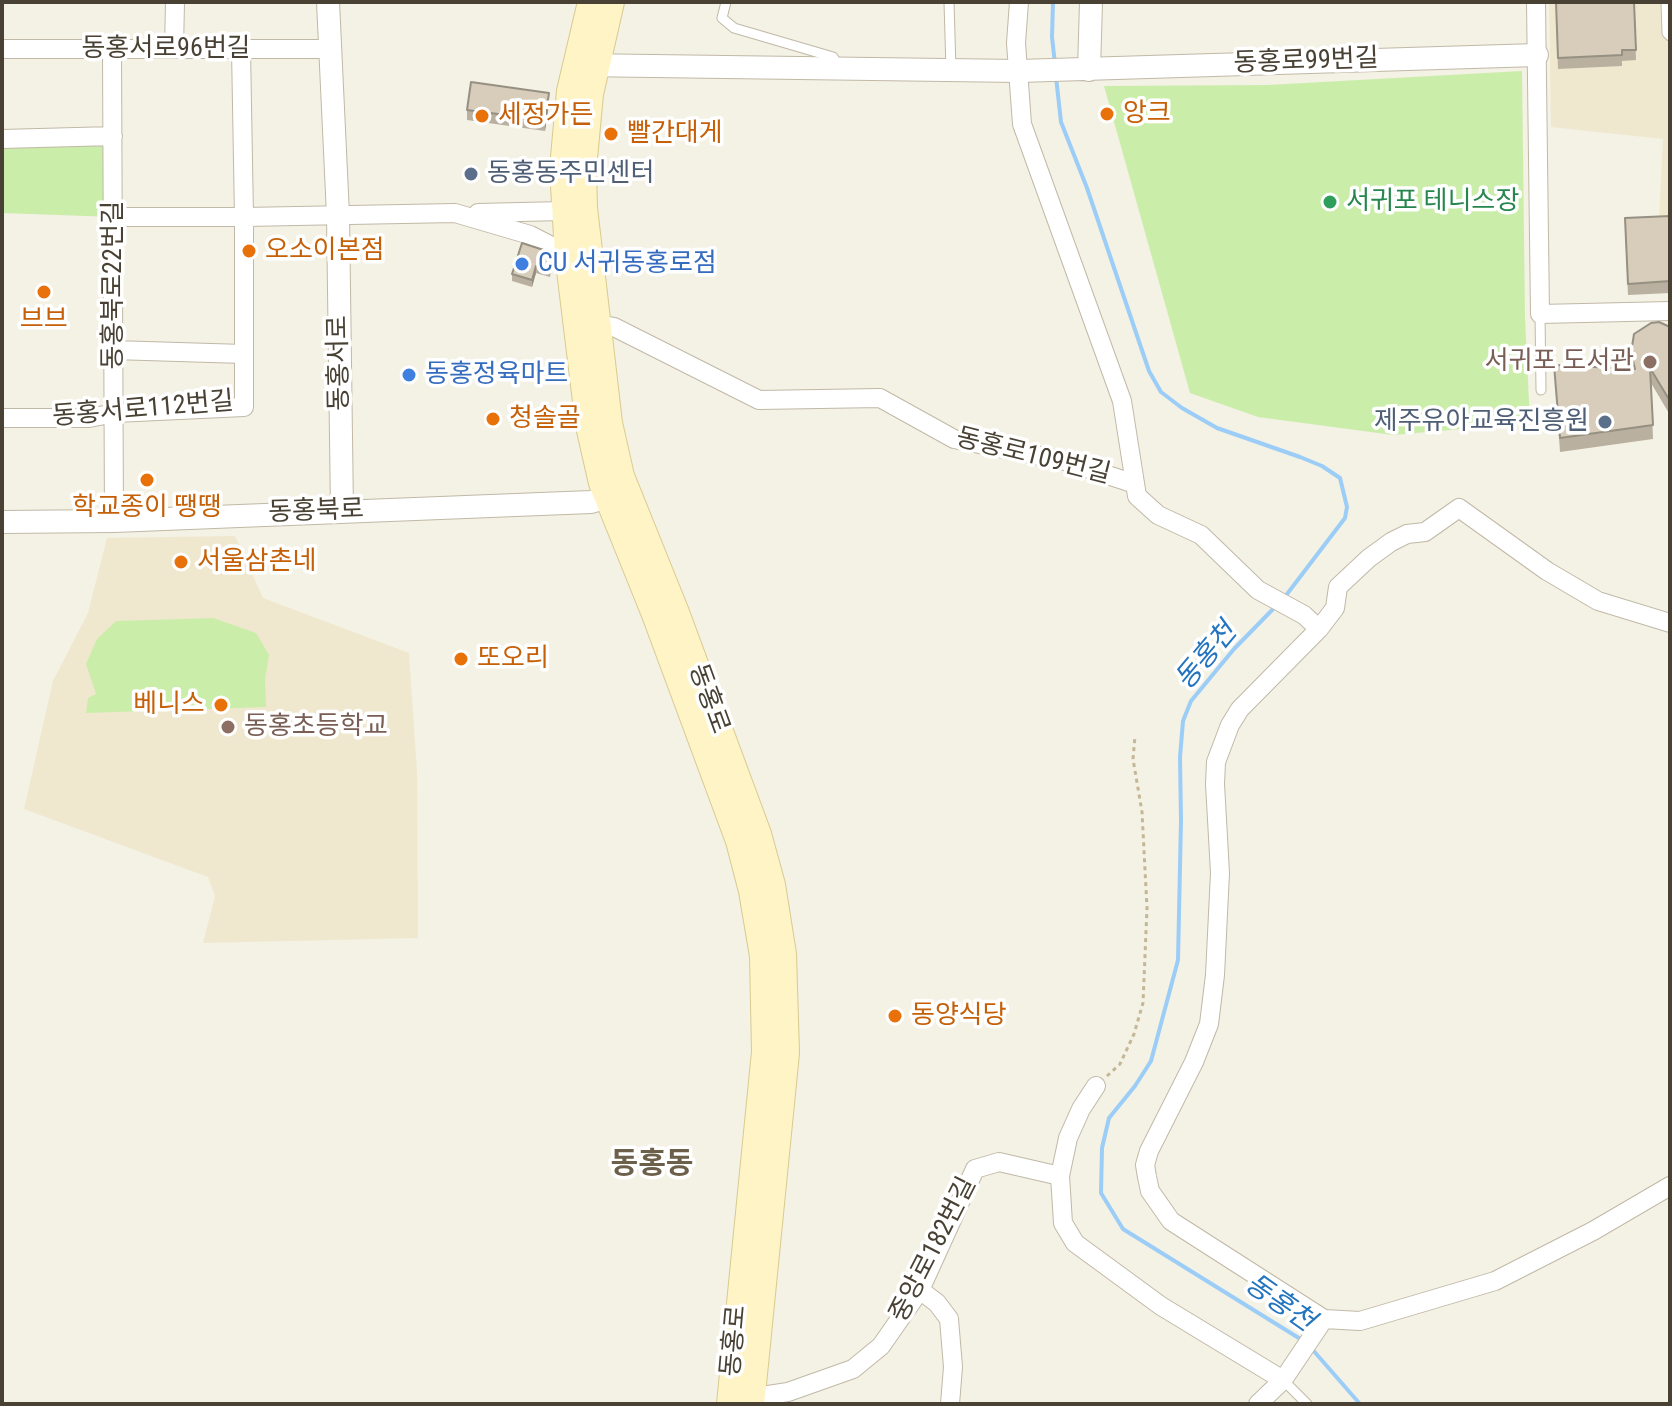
<!DOCTYPE html>
<meta charset="utf-8">
<style>
body{margin:0}
#map{position:relative;width:1672px;height:1406px;overflow:hidden;background:#f4f1e5;font-family:"Roboto Condensed",sans-serif}
canvas{display:block}
.frame{position:absolute;inset:0;border:4px solid #484134;pointer-events:none}
</style>
<div id="map">
<canvas width="1672" height="1406"></canvas>
<div class="frame"></div>
</div>
<script>
const ctx = document.querySelector('canvas').getContext('2d');
ctx.lineJoin = 'round';
function fillPath(path, color) { ctx.fillStyle = color; ctx.fill(path, 'evenodd'); }
const poly = rows => new Path2D(rows.map(r => 'M' + r).join(''));
function trace(path, color, width, dash) { ctx.strokeStyle = color; ctx.lineWidth = width; ctx.lineCap = dash ? 'butt' : 'round'; ctx.setLineDash(dash || []); ctx.stroke(path); }
function label(font, color, halo, rows, align = 'center') {
  ctx.font = font + ' "Roboto Condensed","Noto Sans KR",sans-serif'; ctx.lineWidth = 7; ctx.setLineDash([]); ctx.textBaseline = 'middle'; ctx.strokeStyle = halo; ctx.fillStyle = color; for (const [text, x, y, turn = 0] of rows) {
    ctx.save(); ctx.translate(x, y); ctx.rotate((+turn || 0) * Math.PI / 180); ctx.textAlign = isNaN(turn) ? turn : align; if (halo) ctx.strokeText(text, 0, 0); ctx.fillText(text, 0, 0); ctx.restore();
  }
}
fillPath(poly([
 [1549,2,1670,2,1670,286,1656,286,1663,139,1551,127],
 [235,536,263,598,409,653,417,773,418,938,203,943,215,896,208,877,24,809,53,681,88,613,107,538]
]), '#efe8ce');
fillPath(poly([
 [1522,71,1525,318,1530,423,1393,435,1258,417,1190,393,1104,86,1268,85],
 [113,136,114,217,2,213,2,139],
 [213,618,256,633,269,655,265,680,266,707,86,713,88,698,96,694,86,664,97,639,116,621]
]), '#cbedaa');
trace(poly([
 [1053,2,1052,37,1055,64],
 [1056,77,1061,122,1087,188,1149,371,1161,392,1182,408,1217,428,1300,457,1322,466,1340,478,1347,507,1345,518,1284,598],
 [1275,607,1234,649,1191,701,1183,721,1180,757,1181,820,1178,960,1151,1061,1135,1086,1109,1118,1102,1148,1101,1193,1123,1229,1302,1340],
 [1312,1349,1360,1404],
 [1458,1404,1466,1404]
]), '#9bcdf7', 4);
const service = poly([
 [726,2,722,18,734,28,833,57,838,66],
 [949,2,951,70],
 [1666,2,1667,33,1670,36],
 [1540,314,1541,390],
 [1283,1380,1307,1404]
]);
const minor = poly([
 [1019,2,1016,43,1022,124,1122,401,1137,496,1158,515,1201,535,1258,590,1304,615,1319,629],
 [1536,2,1540,314,1670,311],
 [2,49,330,49],
 [112,49,114,521],
 [174,49,175,2],
 [241,49,244,217,455,213,530,235,567,254],
 [2,139,113,136],
 [478,213,563,211],
 [599,324,614,327,759,400,880,398,954,439,1065,461,1135,484],
 [113,350,244,354],
 [2,418,89,418,115,413,244,407,244,217,114,217],
 [1096,1086,1081,1109,1068,1138,1060,1176,1063,1223,1075,1243,1161,1306,1283,1380,1324,1319],
 [920,1290,937,1303,949,1319,953,1367,950,1404],
 [1324,1319,1171,1221,1150,1191,1147,1177,1145,1165,1149,1151,1194,1062,1209,1024,1215,975,1220,873,1215,784,1216,762,1230,725,1240,709,1319,629,1335,608,1338,587,1369,558,1391,542,1407,534,1425,532,1459,508,1547,571,1598,601,1670,623],
 [1324,1319,1360,1321,1495,1281,1593,1231,1670,1186],
 [742,1399,788,1392,853,1369,881,1346,920,1290,975,1169,999,1162,1060,1176],
 [1258,1404,1283,1380]
]);
const tertiary = poly([
 [328,2,338,215,342,511],
 [579,65,1019,71,1537,55],
 [1089,70,1091,2],
 [2,522,114,521,591,502,624,492]
]);
const secondary = poly([
 [590,2,569,91,562,168,567,254,588,426,601,483,655,617,738,841,751,891,762,956,764,1052,729,1404],
 [612,2,591,94,584,169,585,208,610,423,622,476,676,610,759,834,773,885,784,954,787,1053,752,1404]
]);
trace(service, '#c1b9a7', 11);
trace(minor, '#c1b9a7', 20);
trace(tertiary, '#c1b9a7', 24);
trace(secondary, '#d8ca90', 26);
trace(poly([
 [1107,1076,1120,1064,1134,1034,1143,1003,1147,908,1142,812,1133,759,1135,736]
]), '#c4b797', 3, [4, 4]);
trace(service, '#fff', 9);
trace(minor, '#fff', 18);
trace(tertiary, '#fff', 22);
trace(secondary, '#fff4c5', 24);
fillPath(poly([
 [1556,2,1634,2,1636,60,1622,61,1622,66,1558,69],
 [549,104,545,131,467,120,467,110],
 [1670,216,1670,293,1628,295,1625,229],
 [553,260,550,277,536,273,532,287,512,281,512,274],
 [1670,327,1670,415,1651,383,1653,439,1560,452,1554,365,1631,369,1631,353]
]), '#b9b0a0');
fillPath(poly([
 [549,93,549,104,545,131,545,120],
 [536,266,536,273,532,287,532,280]
]), '#969082');
const building = poly([
 [1556,2,1634,2,1636,50,1622,50,1622,55,1558,58,1556,2],
 [471,82,549,93,545,120,467,110,471,82],
 [1670,216,1670,281,1628,284,1625,218,1670,216],
 [522,243,553,253,550,270,536,266,532,280,512,274,522,243],
 [1659,322,1670,327,1670,401,1650,368,1653,425,1560,438,1554,365,1635,369,1631,353,1634,334,1651,323,1659,322]
]);
fillPath(building, '#d7cdba');
trace(building, '#969082', 2);
for (const [x, y, r, color] of [
 [1107,114,8,"#e8710a"],
 [482,116,8,"#e8710a"],
 [611,134,8,"#e8710a"],
 [471,174,8,"#5c6f8a"],
 [1330,202,8,"#2e9e5b"],
 [249,251,8,"#e8710a"],
 [522,264,8,"#3f7fe0"],
 [44,292,8,"#e8710a"],
 [1650,362,8,"#8d6e63"],
 [409,375,8,"#3f7fe0"],
 [493,419,8,"#e8710a"],
 [1605,422,8,"#5c6f8a"],
 [147,480,8,"#e8710a"],
 [181,562,8,"#e8710a"],
 [461,659,8,"#e8710a"],
 [221,705,8,"#e8710a"],
 [228,727,8,"#8d6e63"],
 [895,1016,8,"#e8710a"]
]) { const dot = new Path2D(); dot.arc(x, y, r, 0, 2 * Math.PI); ctx.fillStyle = color; ctx.fill(dot); trace(dot, '#fff', 3); }
label('26px', '#484134', '#fff', [
 ["동홍서로96번길",166,49],
 ["동홍로99번길",1306,62,-2],
 ["동홍북로22번길",114,285,-90],
 ["동홍서로",340,363,-91],
 ["동홍서로112번길",143,410,-5],
 ["동홍로109번길",1033,457,14],
 ["동홍북로",316,512,-2],
 ["동홍로",708,699,70],
 ["중앙로182번길",934,1250,-63],
 ["동홍로",735,1341,-85]
]);
label('26px', '#c56008', '#fff', [
 ["앙크",1123,114],
 ["세정가든",498,116],
 ["빨간대게",627,134],
 ["오소이본점",265,251],
 ["브브",44,320,"center"],
 ["청솔골",509,419],
 ["학교종이 땡땡",147,508,"center"],
 ["서울삼촌네",197,562],
 ["또오리",477,659],
 ["베니스",205,705,"right"],
 ["동양식당",911,1016]
], 'left');
label('26px', '#4e5e75', '#fff', [
 ["동홍동주민센터",487,174],
 ["제주유아교육진흥원",1589,422,"right"]
], 'left');
label('26px', '#27864d', '#fff', [
 ["서귀포 테니스장",1346,202]
], 'left');
label('26px', '#366cbe', '#fff', [
 ["CU 서귀동홍로점",538,264],
 ["동홍정육마트",425,375]
], 'left');
label('26px', '#785e54', '#fff', [
 ["서귀포 도서관",1634,362],
 ["동홍초등학교",244,727,"left"]
], 'right');
label('italic 28px', '#2274be', '#fff', [
 ["동홍천",1207,657,-50],
 ["동홍천",1279,1304,35]
]);
label('bold 30px', '#6c604a', '#fff', [
 ["동홍동",652,1165]
]);
</script>
